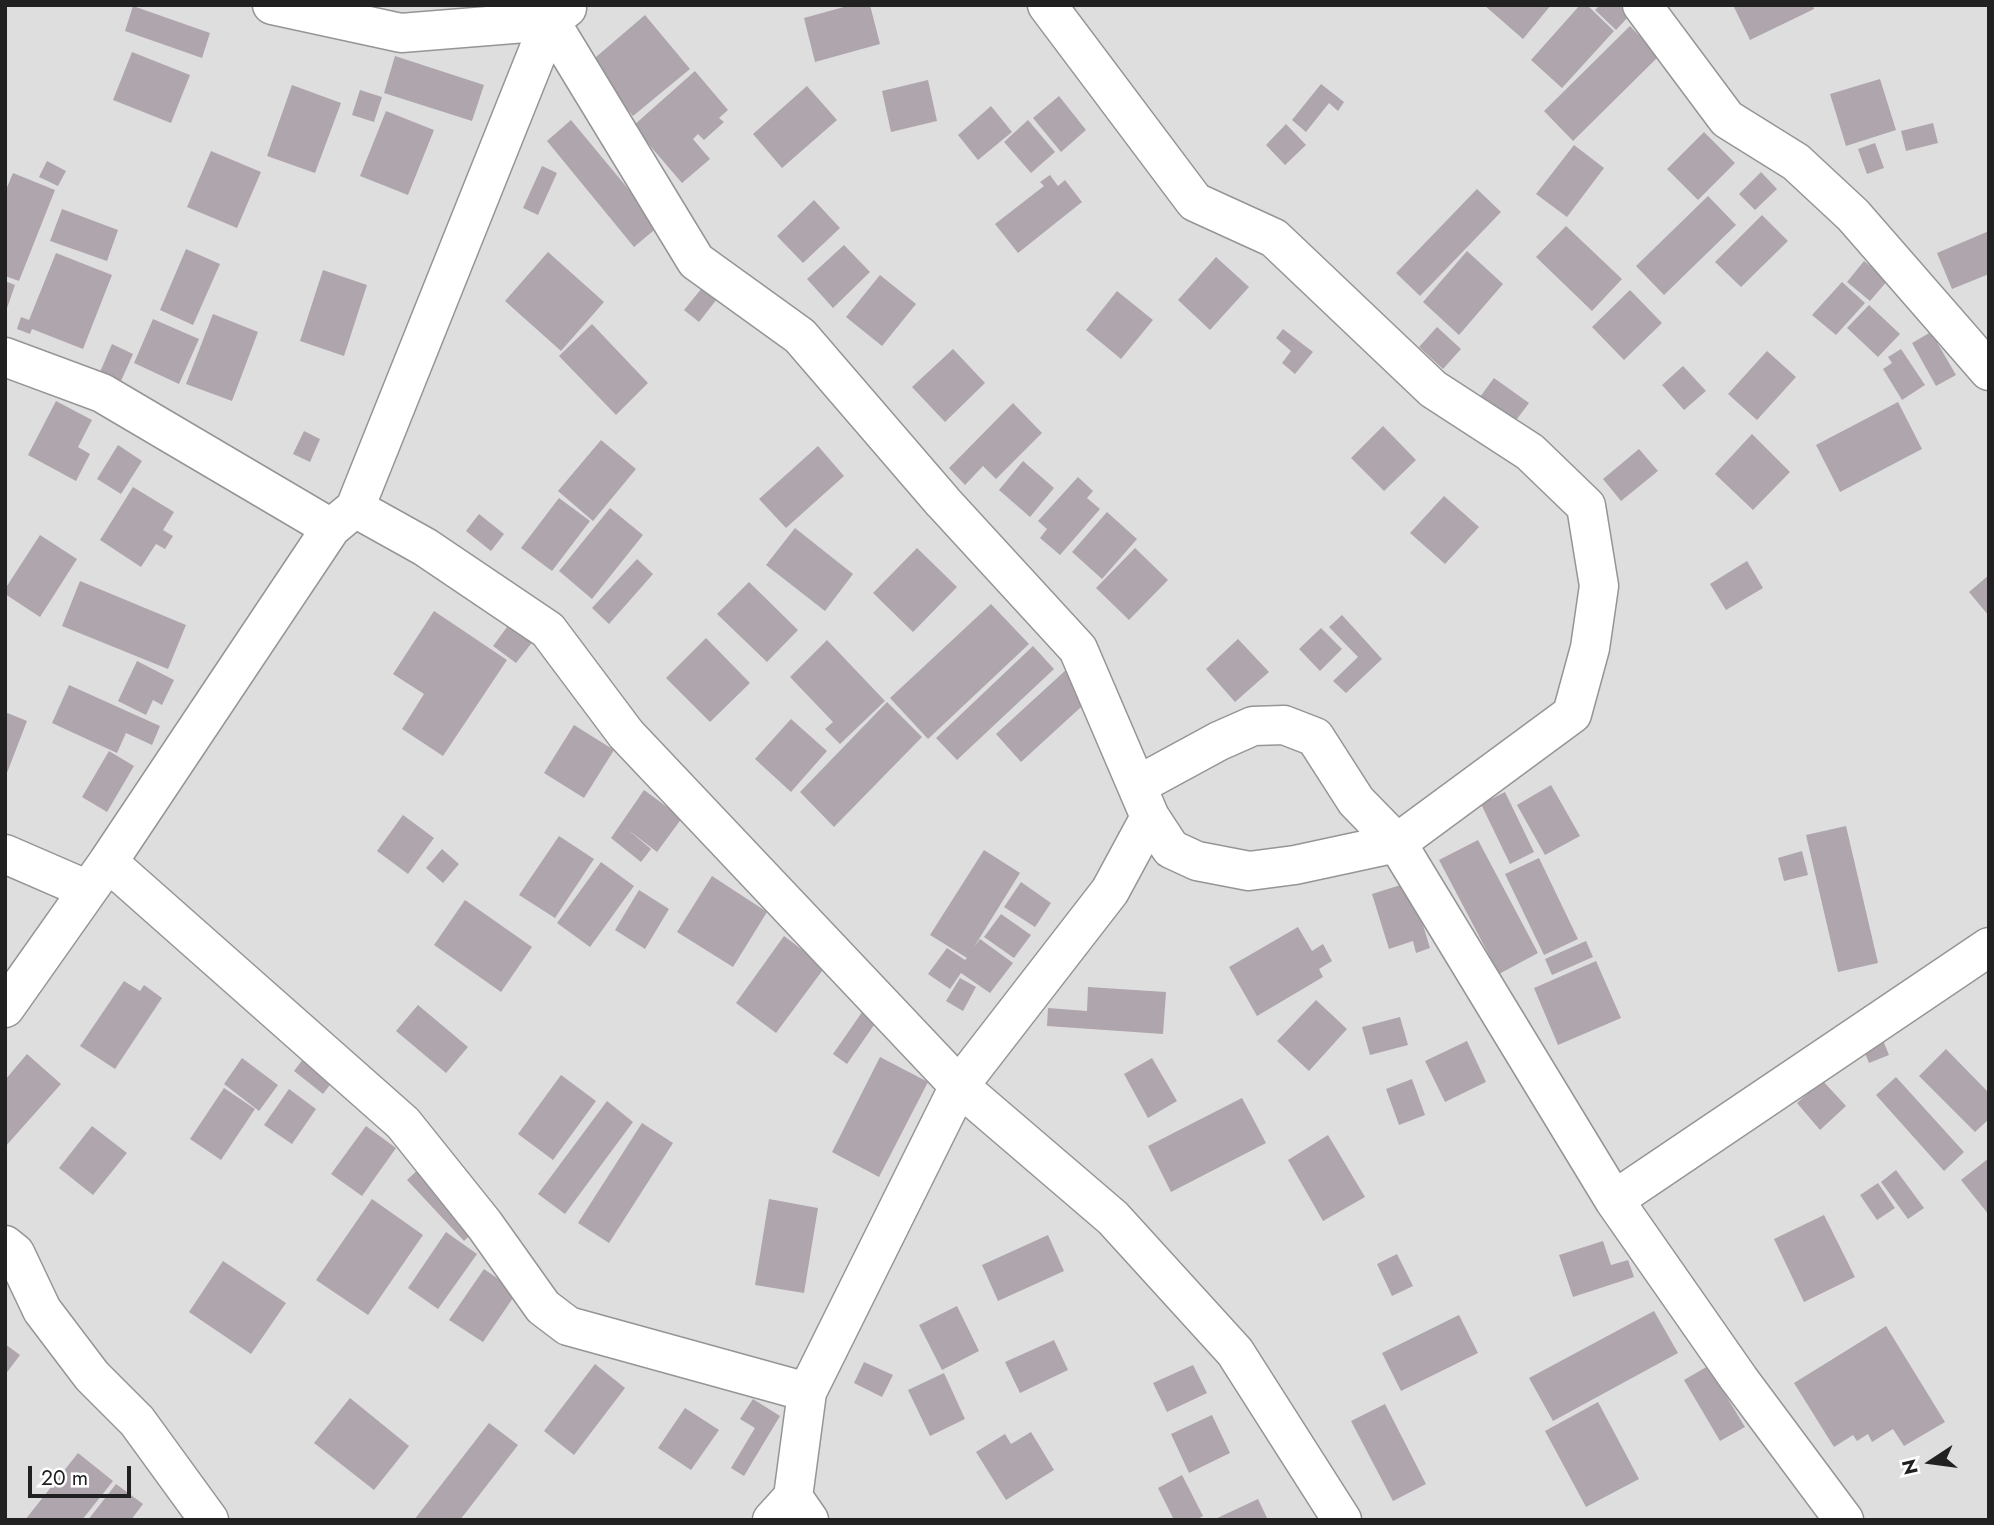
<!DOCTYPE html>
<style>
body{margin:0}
#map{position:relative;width:1994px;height:1525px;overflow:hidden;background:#f1e9ed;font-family:Jost,sans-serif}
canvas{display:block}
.frame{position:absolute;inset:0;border:7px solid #212121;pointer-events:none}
.north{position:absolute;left:1896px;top:1427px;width:70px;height:70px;-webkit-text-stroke:5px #fff;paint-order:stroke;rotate:257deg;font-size:19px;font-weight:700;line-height:28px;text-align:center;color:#212121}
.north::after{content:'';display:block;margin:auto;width:24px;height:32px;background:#212121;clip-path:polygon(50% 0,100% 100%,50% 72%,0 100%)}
.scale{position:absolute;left:28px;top:1466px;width:103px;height:32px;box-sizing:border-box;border:4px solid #212121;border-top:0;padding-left:9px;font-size:21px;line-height:24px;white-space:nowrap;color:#212121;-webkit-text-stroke:5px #fff;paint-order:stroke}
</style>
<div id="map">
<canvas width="1994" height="1525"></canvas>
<div class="frame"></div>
<div class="north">N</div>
<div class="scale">20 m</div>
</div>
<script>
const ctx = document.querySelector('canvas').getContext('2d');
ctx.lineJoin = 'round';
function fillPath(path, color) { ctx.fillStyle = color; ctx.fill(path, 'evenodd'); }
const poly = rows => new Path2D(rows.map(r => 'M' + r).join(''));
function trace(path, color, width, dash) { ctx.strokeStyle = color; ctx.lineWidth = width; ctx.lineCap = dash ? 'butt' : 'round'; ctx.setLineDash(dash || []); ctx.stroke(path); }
fillPath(poly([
 [5,5,1989,5,1989,1520,5,1520]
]), '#dfdedf');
fillPath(poly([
 [851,5,870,5,880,44,815,62,804,18],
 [1484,5,1551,5,1523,39],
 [1580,5,1587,5,1614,31,1562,88,1531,60],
 [1600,5,1619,5,1629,16,1616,30,1595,10],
 [1733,5,1813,5,1814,9,1750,40],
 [133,6,210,33,202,58,125,31],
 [645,15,690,69,633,116,589,63],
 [1630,26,1659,56,1573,141,1544,111],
 [132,52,190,75,171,123,113,100],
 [395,56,484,85,472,121,384,93],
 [695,71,728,110,719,118,724,122,704,140,698,134,693,139,710,159,682,183,633,126],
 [1880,79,1896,130,1846,146,1830,94],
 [928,80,937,121,891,132,882,91],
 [1321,84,1344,102,1338,111,1329,103,1306,132,1292,120],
 [292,85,341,103,315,173,267,156],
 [807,86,837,120,782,168,753,134],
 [360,90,382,97,374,122,352,115],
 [1059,96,1086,130,1061,152,1033,118],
 [991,106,1012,132,978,160,958,135],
 [386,111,434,130,408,195,360,176],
 [571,120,659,226,634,247,547,141],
 [1028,120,1055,152,1031,173,1004,142],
 [1933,123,1938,143,1906,151,1901,131],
 [1286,124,1306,145,1285,165,1266,145],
 [1704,132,1735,163,1698,200,1667,169],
 [1875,143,1884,168,1867,174,1858,149],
 [1574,145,1604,168,1567,217,1536,194],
 [211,151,261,172,237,228,187,207],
 [47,161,66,171,58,186,39,177],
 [542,166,557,173,538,215,523,208],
 [1761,172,1777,189,1755,210,1739,194],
 [13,173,55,190,19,281,5,276,5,192],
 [1050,175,1058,186,1065,180,1082,202,1018,253,995,224,1044,186,1040,182],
 [1477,189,1501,212,1420,296,1396,273],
 [1708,196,1736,225,1664,295,1636,266],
 [814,200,840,228,803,263,777,236],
 [62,209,118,230,107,261,50,241],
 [1762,215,1788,241,1741,287,1715,262],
 [1566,226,1622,279,1592,311,1536,257],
 [1989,231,1989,274,1952,289,1937,253],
 [844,245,870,272,833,308,807,279],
 [186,249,220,264,193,325,160,310],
 [1467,251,1503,284,1459,335,1423,302],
 [548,252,604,302,561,351,505,301],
 [56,253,112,275,83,349,32,329,30,334,17,329,21,317,29,320],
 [1216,257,1249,287,1210,330,1178,300],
 [1864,261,1888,280,1870,301,1847,282],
 [323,270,367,285,344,356,300,341],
 [880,275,916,304,882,346,846,317],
 [5,281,15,285,6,311,5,311],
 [1842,282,1865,303,1836,335,1812,315],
 [702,288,717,299,699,322,684,310],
 [1630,290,1662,323,1624,360,1592,327],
 [1117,291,1153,320,1121,359,1086,330],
 [1869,305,1900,334,1878,357,1847,328],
 [213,314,258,332,232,401,186,384],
 [153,319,199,339,179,384,134,363],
 [592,324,648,383,616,415,559,356],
 [1437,327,1461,349,1443,369,1419,347],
 [1283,329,1313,352,1295,374,1282,363,1291,351,1276,338],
 [1931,332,1956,375,1936,386,1912,343],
 [112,344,133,354,121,381,100,372],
 [953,349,985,383,945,422,912,387],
 [1901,349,1925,385,1902,400,1883,369,1892,363,1888,357],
 [1767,351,1796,377,1757,420,1728,394],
 [1683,366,1706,391,1684,410,1662,385],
 [1494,378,1529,403,1511,427,1477,401],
 [56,401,92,420,78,447,90,454,76,481,28,455],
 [1898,402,1922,449,1840,492,1816,445],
 [1013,403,1042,433,996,479,983,466,965,485,949,468],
 [1383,426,1416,460,1384,491,1351,458],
 [304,431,320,439,310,462,293,454],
 [1752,434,1790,472,1753,510,1715,474],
 [601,440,636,469,593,521,558,491],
 [118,445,142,461,121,494,97,479],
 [818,446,844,476,786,528,759,499],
 [1639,449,1658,471,1621,501,1603,479],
 [1023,461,1054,488,1030,517,999,490],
 [1078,477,1093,491,1087,498,1100,509,1060,555,1040,538,1047,529,1038,521],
 [133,487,174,512,163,530,173,536,165,549,156,544,141,567,100,540],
 [1444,496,1479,527,1445,564,1410,533],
 [559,498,590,521,552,571,521,548],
 [610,508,643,535,592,599,559,571],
 [1107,512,1137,539,1102,579,1072,552],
 [479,514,504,534,491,551,466,531],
 [795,528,853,574,825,611,766,565],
 [40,535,77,559,40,617,5,594,5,589],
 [917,548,957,587,913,632,873,593],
 [1135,548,1168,580,1129,620,1096,588],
 [637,559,653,574,609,624,592,608],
 [1747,561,1763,588,1726,610,1710,584],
 [1989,575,1989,616,1969,592],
 [80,581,186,625,168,669,62,626],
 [749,582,798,630,767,662,717,614],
 [991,604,1029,644,928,739,890,698],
 [434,611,507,660,443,756,402,729,424,694,393,674],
 [1342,615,1382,659,1346,693,1333,681,1358,657,1329,627],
 [510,623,534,640,516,663,493,646],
 [1321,628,1342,649,1320,671,1299,649],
 [706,638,750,683,710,722,666,678],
 [1238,639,1269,672,1235,702,1206,669],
 [827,640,885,701,840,744,825,729,833,722,790,677],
 [1033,646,1054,669,957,760,936,738],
 [137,661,174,680,162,705,153,700,146,715,118,701],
 [1067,669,1092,697,1021,762,996,734],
 [69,685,160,726,152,745,126,733,117,753,52,723],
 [887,702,922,737,834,827,800,792],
 [5,712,27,721,5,778],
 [791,719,827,751,791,792,755,759],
 [574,725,614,750,584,798,544,773],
 [109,751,134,766,107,812,82,797],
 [1551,785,1580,836,1545,855,1517,805],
 [644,790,682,818,657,852,627,829,651,849,641,862,611,838],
 [1505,792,1534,852,1510,864,1481,804],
 [403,815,434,838,408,874,377,851],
 [1846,826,1878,963,1838,972,1806,835],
 [559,836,594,859,555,918,519,895],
 [1478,840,1538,953,1499,974,1439,860],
 [442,849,459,864,443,883,426,868],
 [984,850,1020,873,974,947,980,939,1013,963,990,993,961,973,950,989,928,974,947,948,965,960,967,958,930,935],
 [1802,851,1808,875,1784,881,1778,858],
 [1539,858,1578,939,1544,955,1505,874],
 [601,862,634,886,590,947,557,923],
 [712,876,767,912,733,967,677,932],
 [1021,882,1051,903,1035,927,1004,907],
 [1410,882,1430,948,1416,953,1413,941,1389,949,1372,894],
 [639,890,669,909,645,949,615,930],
 [465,900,532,947,501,992,434,945],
 [1001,914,1031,935,1014,958,984,937],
 [1298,927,1312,951,1323,944,1332,961,1319,969,1323,977,1257,1016,1229,967],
 [784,936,825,967,776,1033,736,1003],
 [1586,941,1593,957,1552,975,1545,959],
 [1596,961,1621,1018,1558,1045,1534,988],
 [960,978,976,987,963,1011,946,1001],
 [124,981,140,991,144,985,162,998,115,1069,80,1046],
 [1088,987,1166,992,1163,1034,1047,1026,1048,1008,1087,1011],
 [1316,1000,1347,1029,1309,1071,1277,1041],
 [418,1005,468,1047,446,1073,396,1031],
 [867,1005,881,1015,847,1064,833,1054],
 [1400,1017,1408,1045,1370,1055,1362,1027],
 [1880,1033,1889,1055,1869,1063,1860,1041],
 [1467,1041,1486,1082,1445,1102,1425,1061],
 [1946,1049,1989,1093,1989,1119,1975,1132,1919,1076],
 [310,1050,339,1073,323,1094,294,1071],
 [27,1054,61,1084,5,1147,5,1080],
 [880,1057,928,1082,879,1177,832,1152],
 [242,1058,278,1085,259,1111,224,1084],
 [1152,1058,1177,1101,1148,1118,1124,1074],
 [561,1075,596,1101,553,1160,518,1134],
 [1896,1077,1964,1152,1944,1171,1876,1095],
 [1412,1079,1425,1115,1399,1125,1386,1089],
 [1822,1080,1846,1106,1820,1130,1797,1103],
 [224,1088,255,1109,221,1160,190,1139],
 [289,1089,316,1109,292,1144,264,1125],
 [1242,1098,1266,1143,1171,1192,1148,1146],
 [607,1101,633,1122,565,1214,538,1194],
 [642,1123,673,1143,609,1243,578,1223],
 [92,1126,127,1153,93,1195,59,1168],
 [366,1126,396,1148,362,1196,331,1174],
 [1328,1135,1365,1197,1323,1221,1288,1160],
 [1989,1158,1989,1215,1961,1180],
 [425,1163,482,1224,464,1241,407,1180],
 [1896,1170,1924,1208,1908,1219,1881,1182],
 [1878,1183,1895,1208,1877,1220,1860,1195],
 [372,1199,423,1235,368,1315,316,1280],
 [769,1199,818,1208,804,1293,755,1285],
 [1824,1215,1855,1277,1804,1302,1774,1239],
 [446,1232,477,1254,438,1309,408,1288],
 [1048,1235,1064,1271,998,1301,982,1265],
 [1603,1241,1611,1265,1628,1260,1634,1277,1573,1297,1559,1255],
 [1397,1254,1413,1286,1392,1296,1377,1264],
 [223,1261,286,1303,251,1354,189,1312],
 [484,1269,517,1292,483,1342,449,1320],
 [957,1306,979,1351,942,1370,919,1325],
 [1654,1311,1678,1353,1553,1421,1529,1378],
 [1459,1315,1478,1353,1401,1391,1382,1353],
 [1886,1326,1945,1422,1904,1446,1893,1429,1872,1442,1868,1434,1857,1441,1853,1435,1834,1447,1794,1383],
 [1054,1340,1068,1370,1020,1393,1005,1362],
 [5,1344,20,1355,5,1375],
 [864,1362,893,1375,882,1397,854,1383],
 [595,1364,625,1388,574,1455,544,1431],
 [1193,1365,1207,1393,1167,1412,1153,1383],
 [1708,1366,1745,1427,1720,1441,1684,1380],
 [944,1373,965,1419,930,1436,908,1390],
 [350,1398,409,1446,374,1490,314,1443],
 [753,1399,780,1416,744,1476,731,1468,755,1428,740,1419],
 [1598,1402,1639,1479,1586,1507,1545,1431],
 [1385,1404,1426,1484,1393,1501,1351,1421],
 [685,1408,719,1430,691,1470,658,1448],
 [1212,1415,1230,1453,1189,1473,1171,1434],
 [489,1423,518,1445,460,1520,414,1520],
 [1031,1432,1054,1470,1006,1500,976,1452,1005,1434,1011,1444],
 [78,1453,113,1481,82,1520,25,1520],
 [1182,1475,1203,1516,1196,1520,1174,1520,1158,1488],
 [116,1484,143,1504,131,1520,88,1520],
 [1258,1499,1268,1520,1213,1520]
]), '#afa5ad');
const minor = poly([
 [272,5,401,33,550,21,567,8],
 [1047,5,1195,202,1274,238,1433,389,1530,452,1586,506,1599,586,1590,648,1572,714,1397,843,1614,1200,1739,1379,1844,1520],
 [1642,5,1727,119,1796,162,1853,215,1989,371],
 [550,21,696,261,800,336,943,502,1078,649,1150,817,1110,891,959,1086,807,1392,793,1497],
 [5,357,102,393,331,528,355,508,550,21],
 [355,508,425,547,548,630,626,734,959,1086,1113,1218,1235,1352,1342,1520],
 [1138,785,1219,741,1253,726,1284,725,1315,737,1356,801,1397,843,1295,865,1249,871,1197,861,1171,849,1150,817],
 [5,854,88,890],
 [108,862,403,1123,484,1224,543,1307,568,1326,807,1392],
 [5,1008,108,862,331,528],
 [1614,1200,1989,947],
 [5,1245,15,1253,42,1310,92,1376,137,1421,209,1520],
 [772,1520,793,1497,809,1520]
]);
trace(minor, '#959595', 41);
trace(minor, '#fff', 38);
</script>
